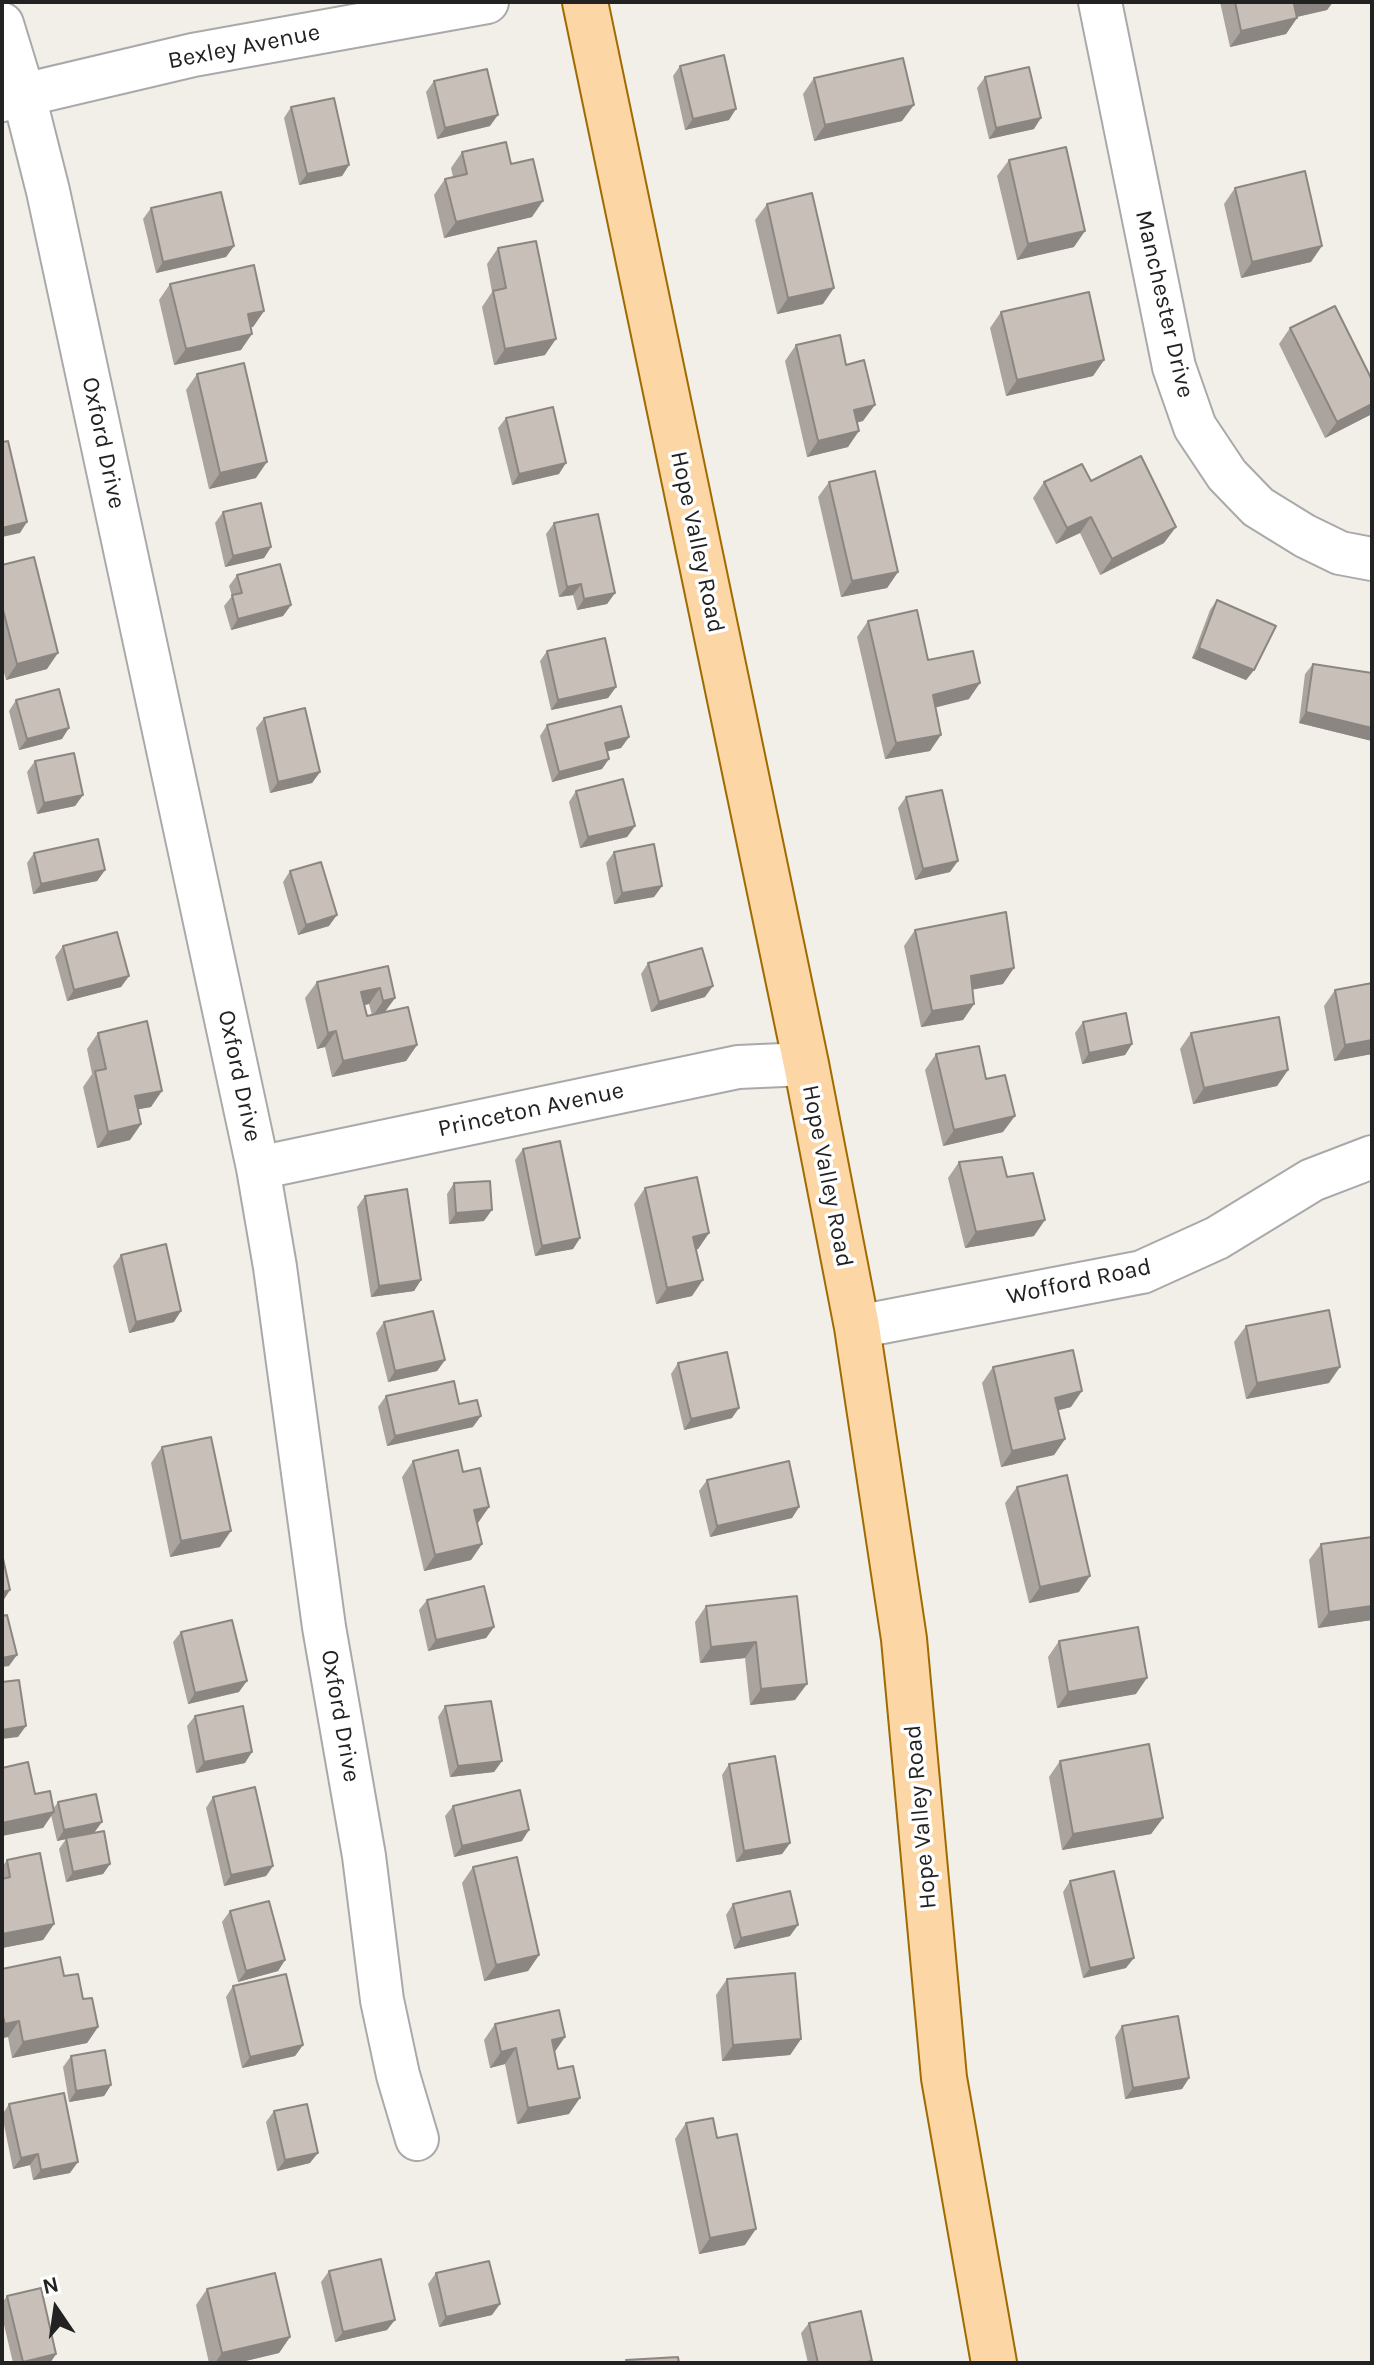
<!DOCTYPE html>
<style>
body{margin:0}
#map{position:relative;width:1374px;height:2365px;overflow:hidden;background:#f2efe9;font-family:Karla,sans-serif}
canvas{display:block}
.frame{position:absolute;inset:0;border:4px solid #222;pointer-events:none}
.north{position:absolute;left:16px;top:2269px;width:80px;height:80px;-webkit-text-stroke:6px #fff;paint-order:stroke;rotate:347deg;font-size:22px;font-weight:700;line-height:32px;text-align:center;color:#222}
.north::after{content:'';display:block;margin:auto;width:28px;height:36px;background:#222;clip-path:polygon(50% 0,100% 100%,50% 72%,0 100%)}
</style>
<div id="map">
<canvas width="1374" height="2365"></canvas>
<div class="frame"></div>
<div class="north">N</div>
</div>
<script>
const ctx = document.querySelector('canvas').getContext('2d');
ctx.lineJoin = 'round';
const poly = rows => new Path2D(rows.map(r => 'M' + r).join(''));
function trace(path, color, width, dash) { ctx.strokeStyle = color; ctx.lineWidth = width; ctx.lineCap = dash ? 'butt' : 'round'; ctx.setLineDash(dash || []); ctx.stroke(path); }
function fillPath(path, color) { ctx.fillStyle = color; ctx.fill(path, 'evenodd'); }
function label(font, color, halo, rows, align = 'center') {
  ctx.font = font + ' Karla,sans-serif'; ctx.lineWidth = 7; ctx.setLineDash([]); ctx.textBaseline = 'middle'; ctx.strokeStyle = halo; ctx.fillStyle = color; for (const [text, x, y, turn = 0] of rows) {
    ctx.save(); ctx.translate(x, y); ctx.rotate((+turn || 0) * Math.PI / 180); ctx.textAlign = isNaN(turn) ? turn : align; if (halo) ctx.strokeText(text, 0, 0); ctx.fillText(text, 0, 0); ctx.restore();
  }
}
const minor = poly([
 [1100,2,1174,367,1195,427,1227,475,1258,507,1305,536,1340,553,1372,559],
 [2,24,24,96,48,191,258,1168,275,1267,324,1627,364,1856,382,2000,398,2075,417,2139],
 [2,100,193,55,487,2],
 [258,1168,738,1067,806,1064],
 [857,1327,1142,1272,1217,1238,1312,1180,1372,1157]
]);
const major = poly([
 [585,2,806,1064,857,1327,904,1639,944,2078,994,2363]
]);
trace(minor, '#a9a9a9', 46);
trace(major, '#a06b00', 48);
trace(minor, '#fff', 42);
trace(major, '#fcd6a4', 44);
fillPath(poly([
 [1220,2,1333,2,1327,10,1297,17,1297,18,1286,34,1230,47],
 [680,66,729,120,685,130,673,76],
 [985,77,1034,129,989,139,977,88],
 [814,78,902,121,814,141,803,94],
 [434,81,490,126,437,139,426,92],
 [291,107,349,165,342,176,299,185,284,118],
 [462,152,511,164,532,217,444,238,434,195,445,179,453,177,451,168],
 [1009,160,1074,247,1017,260,997,176],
 [1235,188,1311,262,1241,278,1224,204],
 [767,204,823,304,777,314,755,220],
 [151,208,234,246,226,257,156,273,143,219],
 [498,248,545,355,494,365,482,307,492,292,487,264],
 [170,284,264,311,253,327,250,327,241,350,174,365,159,300],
 [1001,312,1104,360,1093,376,1006,396,990,328],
 [1290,328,1372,380,1372,413,1370,415,1325,438,1279,344],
 [796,345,846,365,863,421,857,422,848,447,807,457,785,361],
 [197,374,256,478,209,489,186,390],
 [506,418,559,474,512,485,498,428],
 [1091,481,1164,543,1100,575,1080,533,1056,544,1033,498,1044,482],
 [829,482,898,572,887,588,841,597,818,497],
 [223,512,271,547,264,558,225,567,215,523],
 [554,523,615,593,607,604,577,610,573,595,559,597,546,534],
 [2,565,47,669,6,680,2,665],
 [237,575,291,605,283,616,231,630,224,606,232,596,229,586],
 [1217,600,1254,670,1246,680,1192,658,1210,610],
 [868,621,928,660,969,699,935,707,930,751,885,759,857,637],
 [547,651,616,687,608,698,551,710,540,661],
 [1313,664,1372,673,1372,741,1299,723,1305,674],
 [16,700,62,739,19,750,9,711],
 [264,718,320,772,312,783,270,793,256,728],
 [547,725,629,737,621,748,607,751,602,769,552,782,540,736],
 [35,761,83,795,75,806,37,814,27,772],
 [576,791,635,826,627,837,580,848,569,802],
 [906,797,950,872,915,880,898,808],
 [614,852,662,886,654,897,614,904,606,863],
 [34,853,105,870,97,881,33,894,27,863],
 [290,871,329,926,298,935,283,882],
 [915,930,1003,984,972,989,974,1004,963,1020,921,1027,904,946],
 [63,946,129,976,121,987,67,1001,55,957],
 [648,963,705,997,651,1012,641,974],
 [388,966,395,998,385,1012,417,1045,406,1061,332,1077,325,1047,317,1049,305,998,317,982],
 [369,1004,372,1015,367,1016,364,1005],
 [1372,983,1372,1054,1334,1061,1324,1006,1335,990],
 [1083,1022,1132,1044,1125,1055,1082,1064,1075,1033],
 [98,1033,151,1107,138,1109,141,1124,130,1140,97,1148,83,1087,92,1074,87,1049],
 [1191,1033,1288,1070,1277,1086,1193,1104,1180,1049],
 [936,1054,986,1079,1003,1132,943,1146,925,1070],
 [523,1149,580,1238,573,1249,535,1256,515,1160],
 [959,1162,1007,1177,1034,1236,965,1248,948,1178],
 [454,1183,484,1221,449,1224,447,1194],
 [645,1188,709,1233,698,1249,696,1250,692,1296,656,1304,634,1204],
 [365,1196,421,1280,414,1291,371,1297,357,1207],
 [121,1255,174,1322,129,1333,113,1266],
 [384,1322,445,1360,437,1371,388,1382,376,1333],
 [1246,1326,1329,1383,1246,1399,1234,1342],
 [678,1363,732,1418,684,1430,671,1374],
 [993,1367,1071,1407,1058,1410,1065,1439,1054,1455,1001,1467,982,1383],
 [386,1396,459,1404,473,1427,387,1446,378,1407],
 [162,1447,220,1547,170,1557,151,1463],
 [413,1461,463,1472,489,1507,477,1523,482,1544,471,1560,424,1571,402,1477],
 [707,1480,799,1507,792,1518,710,1537,699,1491],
 [1017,1487,1079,1592,1029,1603,1005,1503],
 [1372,1537,1372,1620,1318,1628,1309,1560,1321,1544],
 [797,1596,795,1700,750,1705,745,1658,700,1663,695,1622,706,1606],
 [427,1600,494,1627,486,1638,428,1651,419,1610],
 [181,1632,239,1692,188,1704,173,1642],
 [1059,1641,1136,1694,1057,1708,1048,1657],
 [445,1706,502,1761,494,1772,450,1777,438,1717],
 [195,1716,245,1763,196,1773,187,1726],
 [1060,1761,1163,1818,1151,1834,1062,1850,1049,1777],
 [729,1764,790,1843,782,1854,736,1862,722,1775],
 [35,1794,53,1809,58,1802,95,1832,110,1864,103,1874,66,1882,59,1849,66,1839,57,1841,51,1815,43,1828],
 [213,1797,273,1866,266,1876,224,1886,206,1808],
 [453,1806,522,1841,454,1857,445,1816],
 [7,1860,54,1924,43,1940,2,1948,2,1867],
 [473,1867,539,1955,528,1971,484,1981,462,1883],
 [1070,1881,1126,1968,1083,1978,1063,1892],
 [733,1904,790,1936,734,1949,726,1915],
 [230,1911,285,1960,278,1971,238,1982,222,1922],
 [2,1969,64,1976,83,1999,98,2027,87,2043,12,2058,8,2037,2,2038],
 [727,1979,801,2039,790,2055,722,2061,716,1995],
 [233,1986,303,2045,295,2056,242,2068,226,1997],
 [495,2024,554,2053,569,2114,517,2124,505,2064,490,2068,484,2040],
 [1122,2026,1189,2078,1182,2089,1125,2099,1115,2037],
 [71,2056,111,2085,104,2096,69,2102,63,2067],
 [9,2104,70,2173,33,2180,30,2165,13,2169,2,2115],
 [274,2111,310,2163,277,2171,266,2122],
 [686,2123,717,2138,745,2245,699,2254,675,2139],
 [329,2271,387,2330,335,2342,321,2282],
 [436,2273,492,2315,439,2327,428,2284],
 [207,2289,290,2337,279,2353,237,2363,209,2363,196,2305],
 [7,2296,56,2354,50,2363,13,2363,2,2316,2,2303],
 [809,2323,872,2361,870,2363,808,2363,801,2333]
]), '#aba49e');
fillPath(poly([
 [1302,2,1333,2,1327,10,1283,20,1294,4],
 [1297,18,1286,34,1230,47,1241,31],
 [914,105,902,121,814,141,825,125],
 [736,109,729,120,685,130,693,119],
 [498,115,490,126,437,139,445,128],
 [1041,118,1034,129,989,139,996,128],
 [349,165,342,176,299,185,307,174],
 [543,201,532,217,444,238,456,222],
 [1085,231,1074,247,1017,260,1028,244],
 [234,246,226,257,156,273,163,262],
 [1322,246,1311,262,1241,278,1252,262],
 [834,288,823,304,777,314,788,298],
 [264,311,253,327,236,330,248,314],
 [252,334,241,350,174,365,186,349],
 [556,339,545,355,494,365,505,349],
 [1104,360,1093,376,1006,396,1017,380],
 [1372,404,1372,413,1370,415,1325,438,1337,422],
 [875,405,863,421,843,426,854,410],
 [859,431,848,447,807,457,818,441],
 [267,462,256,478,209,489,220,473],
 [566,463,559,474,512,485,519,474],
 [1091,517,1080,533,1056,544,1067,528],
 [27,522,20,533,2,537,2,528],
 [1176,527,1164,543,1100,575,1112,559],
 [271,547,264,558,225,567,233,556],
 [898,572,887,588,841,597,852,581],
 [581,584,573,595,559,597,567,587],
 [615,593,607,604,577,610,584,599],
 [291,605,283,616,231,630,238,619],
 [1199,648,1254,670,1246,680,1192,658],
 [58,653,47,669,6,680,17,664],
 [980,683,969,699,922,711,933,695],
 [616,687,608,698,551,710,558,700],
 [1306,712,1372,728,1372,741,1299,723],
 [69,728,62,739,19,750,27,739],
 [941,735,930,751,885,759,896,743],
 [629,737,621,748,598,754,605,743],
 [609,759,602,769,552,782,559,772],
 [320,772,312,783,270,793,278,782],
 [83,795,75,806,37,814,44,803],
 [635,826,627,837,580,848,588,837],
 [958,861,950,872,915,880,923,869],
 [105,870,97,881,33,894,41,884],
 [662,886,654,897,614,904,622,893],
 [337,915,329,926,298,935,306,925],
 [1014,968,1003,984,960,992,971,976],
 [129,976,121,987,67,1001,74,990],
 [713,986,705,997,651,1012,659,1002],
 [380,988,369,1004,350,1008,361,992],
 [395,998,383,1014,372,1017,383,1001],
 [974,1004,963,1020,921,1027,932,1011],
 [336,1031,325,1047,317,1049,328,1033],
 [1372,1040,1372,1054,1334,1061,1345,1045],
 [1132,1044,1125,1055,1082,1064,1089,1053],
 [417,1045,406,1061,332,1077,343,1061],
 [1288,1070,1277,1086,1193,1104,1204,1088],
 [162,1091,151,1107,124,1112,135,1096],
 [1015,1116,1003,1132,943,1146,954,1130],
 [141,1124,130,1140,97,1148,108,1132],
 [492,1210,484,1221,449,1224,456,1213],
 [1045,1220,1034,1236,965,1248,976,1232],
 [709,1233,698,1249,682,1253,693,1237],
 [580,1238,573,1249,535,1256,542,1246],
 [421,1280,414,1291,371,1297,379,1286],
 [703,1280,692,1296,656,1304,667,1288],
 [181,1311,174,1322,129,1333,136,1322],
 [445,1360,437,1371,388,1382,395,1371],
 [1340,1367,1329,1383,1246,1399,1257,1383],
 [1082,1391,1071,1407,1044,1414,1055,1398],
 [739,1408,732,1418,684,1430,691,1419],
 [481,1416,473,1427,387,1446,395,1436],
 [1065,1439,1054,1455,1001,1467,1012,1451],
 [489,1507,478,1523,463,1526,474,1510],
 [799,1507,792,1518,710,1537,717,1526],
 [231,1531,220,1547,170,1557,181,1541],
 [482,1544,471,1560,424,1571,435,1555],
 [1090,1576,1079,1592,1029,1603,1040,1587],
 [10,1590,3,1601,2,1601,2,1592],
 [1372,1606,1372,1620,1318,1628,1329,1612],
 [494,1627,486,1638,428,1651,436,1640],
 [756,1642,745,1658,700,1663,711,1647],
 [17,1655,9,1666,2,1667,2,1658],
 [1147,1678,1136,1694,1057,1708,1068,1692],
 [247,1681,239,1692,188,1704,195,1693],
 [807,1684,795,1700,750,1705,761,1689],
 [26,1726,18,1737,2,1739,2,1730],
 [252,1752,245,1763,196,1773,204,1762],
 [502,1761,494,1772,450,1777,458,1766],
 [54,1812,43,1828,2,1836,2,1823],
 [1163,1818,1151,1834,1062,1850,1073,1834],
 [102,1822,94,1833,57,1841,64,1830],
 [529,1830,522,1841,454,1857,462,1846],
 [790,1843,782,1854,736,1862,744,1851],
 [110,1864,103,1874,66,1882,73,1872],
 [273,1866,266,1876,224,1886,231,1875],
 [54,1924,43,1940,2,1948,2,1934],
 [798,1925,790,1936,734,1949,741,1938],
 [539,1955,528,1971,484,1981,496,1965],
 [1134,1958,1126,1968,1083,1978,1090,1968],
 [285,1960,278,1971,238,1982,246,1971],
 [19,2021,8,2037,2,2038,2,2028,5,2024],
 [98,2027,87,2043,12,2058,23,2042],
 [565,2037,554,2053,552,2040],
 [801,2039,790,2055,722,2061,733,2045],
 [303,2045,295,2056,242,2068,250,2057],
 [516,2048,505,2064,490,2068,501,2052],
 [1189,2078,1182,2089,1125,2099,1133,2088],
 [111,2085,104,2096,69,2102,76,2091],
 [580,2098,569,2114,517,2124,528,2108],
 [318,2153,310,2163,277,2171,285,2160],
 [38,2154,30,2165,13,2169,21,2158],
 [78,2162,70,2173,33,2180,41,2170],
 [756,2229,745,2245,699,2254,710,2238],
 [500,2304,492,2315,439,2327,446,2317],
 [395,2320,387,2330,335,2342,343,2332],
 [290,2337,279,2353,237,2363,215,2363,222,2353],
 [56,2354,50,2363,22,2363,23,2362]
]), '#8b8681');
const building = poly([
 [1235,2,1302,2,1294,4,1297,18,1241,31,1235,2],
 [724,55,736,109,693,119,680,66,724,55],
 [903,58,914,105,825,125,814,78,903,58],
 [1029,67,1041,118,996,128,985,77,1029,67],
 [487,69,498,115,445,128,434,81,487,69],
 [334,98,349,165,307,174,291,107,334,98],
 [506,142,511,164,533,159,543,201,456,222,445,179,467,174,462,152,506,142],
 [1066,147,1085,231,1028,244,1009,160,1066,147],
 [1305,171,1322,246,1252,262,1235,188,1305,171],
 [221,192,234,246,163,262,151,208,221,192],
 [812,193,834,288,788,298,767,204,812,193],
 [536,241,556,339,505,349,493,291,506,288,498,248,536,241],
 [254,265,264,311,248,314,252,334,186,349,170,284,254,265],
 [1089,292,1104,360,1017,380,1001,312,1089,292],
 [1335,306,1372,380,1372,404,1337,422,1290,328,1335,306],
 [840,335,846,365,864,360,875,405,854,410,859,431,818,441,796,345,840,335],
 [244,363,267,462,220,473,197,374,244,363],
 [553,407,566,463,519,474,506,418,553,407],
 [8,441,27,522,2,528,2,442,8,441],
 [1141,456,1176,527,1112,559,1091,517,1067,528,1044,482,1082,464,1091,481,1141,456],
 [875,471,898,572,852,581,829,482,875,471],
 [261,503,271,547,233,556,223,512,261,503],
 [598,514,615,593,584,599,581,584,567,587,554,523,598,514],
 [34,557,58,653,17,664,2,606,2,565,34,557],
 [280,564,291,605,238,619,232,595,242,593,237,575,280,564],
 [1217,600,1276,626,1254,670,1199,648,1217,600],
 [917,610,928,660,973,651,980,683,933,695,941,735,896,743,868,621,917,610],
 [605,638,616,687,558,700,547,651,605,638],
 [1313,664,1372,673,1372,728,1306,712,1313,664],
 [59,689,69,728,27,739,16,700,59,689],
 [621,706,629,737,605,743,609,759,559,772,547,725,621,706],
 [305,708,320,772,278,782,264,718,305,708],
 [74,753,83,795,44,803,35,761,74,753],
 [623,779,635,826,588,837,576,791,623,779],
 [942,790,958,861,923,869,906,797,942,790],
 [98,839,105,870,41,884,34,853,98,839],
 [654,844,662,886,622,893,614,852,654,844],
 [321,862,337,915,306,925,290,871,321,862],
 [1006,912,1014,968,971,976,974,1004,932,1011,915,930,1006,912],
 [117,932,129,976,74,990,63,946,117,932],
 [702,948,713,986,659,1002,648,963,702,948],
 [388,966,395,998,383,1001,380,988,361,992,367,1016,408,1007,417,1045,343,1061,336,1031,328,1033,317,982,388,966],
 [1372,983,1372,1040,1345,1045,1335,990,1372,983],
 [1126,1013,1132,1044,1089,1053,1083,1022,1126,1013],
 [1279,1017,1288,1070,1204,1088,1191,1033,1279,1017],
 [147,1021,162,1091,135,1096,141,1124,108,1132,95,1071,106,1069,98,1033,147,1021],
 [979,1046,986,1079,1005,1075,1015,1116,954,1130,936,1054,979,1046],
 [560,1141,580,1238,542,1246,523,1149,560,1141],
 [1002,1157,1007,1177,1033,1173,1045,1220,976,1232,959,1162,1002,1157],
 [697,1177,709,1233,693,1237,703,1280,667,1288,645,1188,697,1177],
 [490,1181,492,1210,456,1213,454,1183,490,1181],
 [407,1189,421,1280,379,1286,365,1196,407,1189],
 [166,1244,181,1311,136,1322,121,1255,166,1244],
 [1329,1310,1340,1367,1257,1383,1246,1326,1329,1310],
 [433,1311,445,1360,395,1371,384,1322,433,1311],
 [1073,1350,1082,1391,1055,1398,1065,1439,1012,1451,993,1367,1073,1350],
 [727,1352,739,1408,691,1419,678,1363,727,1352],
 [454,1381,459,1404,477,1400,481,1416,395,1436,386,1396,454,1381],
 [211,1437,231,1531,181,1541,162,1447,211,1437],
 [458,1450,463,1472,480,1468,489,1507,474,1510,482,1544,435,1555,413,1461,458,1450],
 [789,1461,799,1507,717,1526,707,1480,789,1461],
 [1067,1475,1090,1576,1040,1587,1017,1487,1067,1475],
 [1372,1537,1372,1606,1329,1612,1321,1544,1372,1537],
 [2,1554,10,1590,2,1592,2,1554],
 [484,1586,494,1627,436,1640,427,1600,484,1586],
 [797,1596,807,1684,761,1689,756,1642,711,1647,706,1606,797,1596],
 [7,1615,17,1655,2,1658,2,1616,7,1615],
 [232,1620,247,1681,195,1693,181,1632,232,1620],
 [1138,1627,1147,1678,1068,1692,1059,1641,1138,1627],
 [19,1680,26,1726,2,1730,2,1682,19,1680],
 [491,1701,502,1761,458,1766,445,1706,491,1701],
 [243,1706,252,1752,204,1762,195,1716,243,1706],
 [1149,1744,1163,1818,1073,1834,1060,1761,1149,1744],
 [775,1756,790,1843,744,1851,729,1764,775,1756],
 [28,1762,35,1794,50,1791,54,1812,2,1823,2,1768,28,1762],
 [255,1787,273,1866,231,1875,213,1797,255,1787],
 [520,1790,529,1830,462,1846,453,1806,520,1790],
 [96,1794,102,1822,64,1830,58,1802,96,1794],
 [104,1831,110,1864,73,1872,66,1838,104,1831],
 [40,1853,54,1924,2,1934,2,1879,10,1877,7,1860,40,1853],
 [517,1857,539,1955,496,1965,473,1867,517,1857],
 [1114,1871,1134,1958,1090,1968,1070,1881,1114,1871],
 [790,1891,798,1925,741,1938,733,1904,790,1891],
 [269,1901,285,1960,246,1971,230,1911,269,1901],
 [60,1957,64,1976,78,1974,83,1999,92,1998,98,2027,23,2042,19,2021,5,2024,2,2012,2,1969,60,1957],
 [795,1973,801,2039,733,2045,727,1979,795,1973],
 [286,1974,303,2045,250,2057,233,1986,286,1974],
 [559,2010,565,2037,552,2040,558,2069,573,2066,580,2098,528,2108,516,2048,501,2052,495,2024,559,2010],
 [1178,2016,1189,2078,1133,2088,1122,2026,1178,2016],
 [105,2050,111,2085,76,2091,71,2056,105,2050],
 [64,2093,78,2162,41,2170,38,2154,21,2158,9,2104,64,2093],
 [307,2104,318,2153,285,2160,274,2111,307,2104],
 [713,2118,717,2138,737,2134,756,2229,710,2238,686,2123,713,2118],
 [381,2259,395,2320,343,2332,329,2271,381,2259],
 [489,2261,500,2304,446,2317,436,2273,489,2261],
 [275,2273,290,2337,222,2353,207,2289,275,2273],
 [41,2288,56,2354,23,2362,7,2296,41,2288],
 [861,2311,872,2361,862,2363,818,2363,809,2323,861,2311],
 [678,2357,679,2363,627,2363,626,2360,678,2357]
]);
fillPath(building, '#c7bfb8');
trace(building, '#8b8681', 2);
label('24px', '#222', '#fff', [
 ["Bexley Avenue",244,47,-11],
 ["Manchester Drive",1164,304,77],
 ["Oxford Drive",103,443,78],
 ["Hope Valley Road",697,542,78],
 ["Oxford Drive",239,1076,78],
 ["Princeton Avenue",531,1110,-12],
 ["Hope Valley Road",827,1176,79],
 ["Wofford Road",1079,1282,-12],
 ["Oxford Drive",340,1716,80],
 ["Hope Valley Road",921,1817,-95]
]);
</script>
